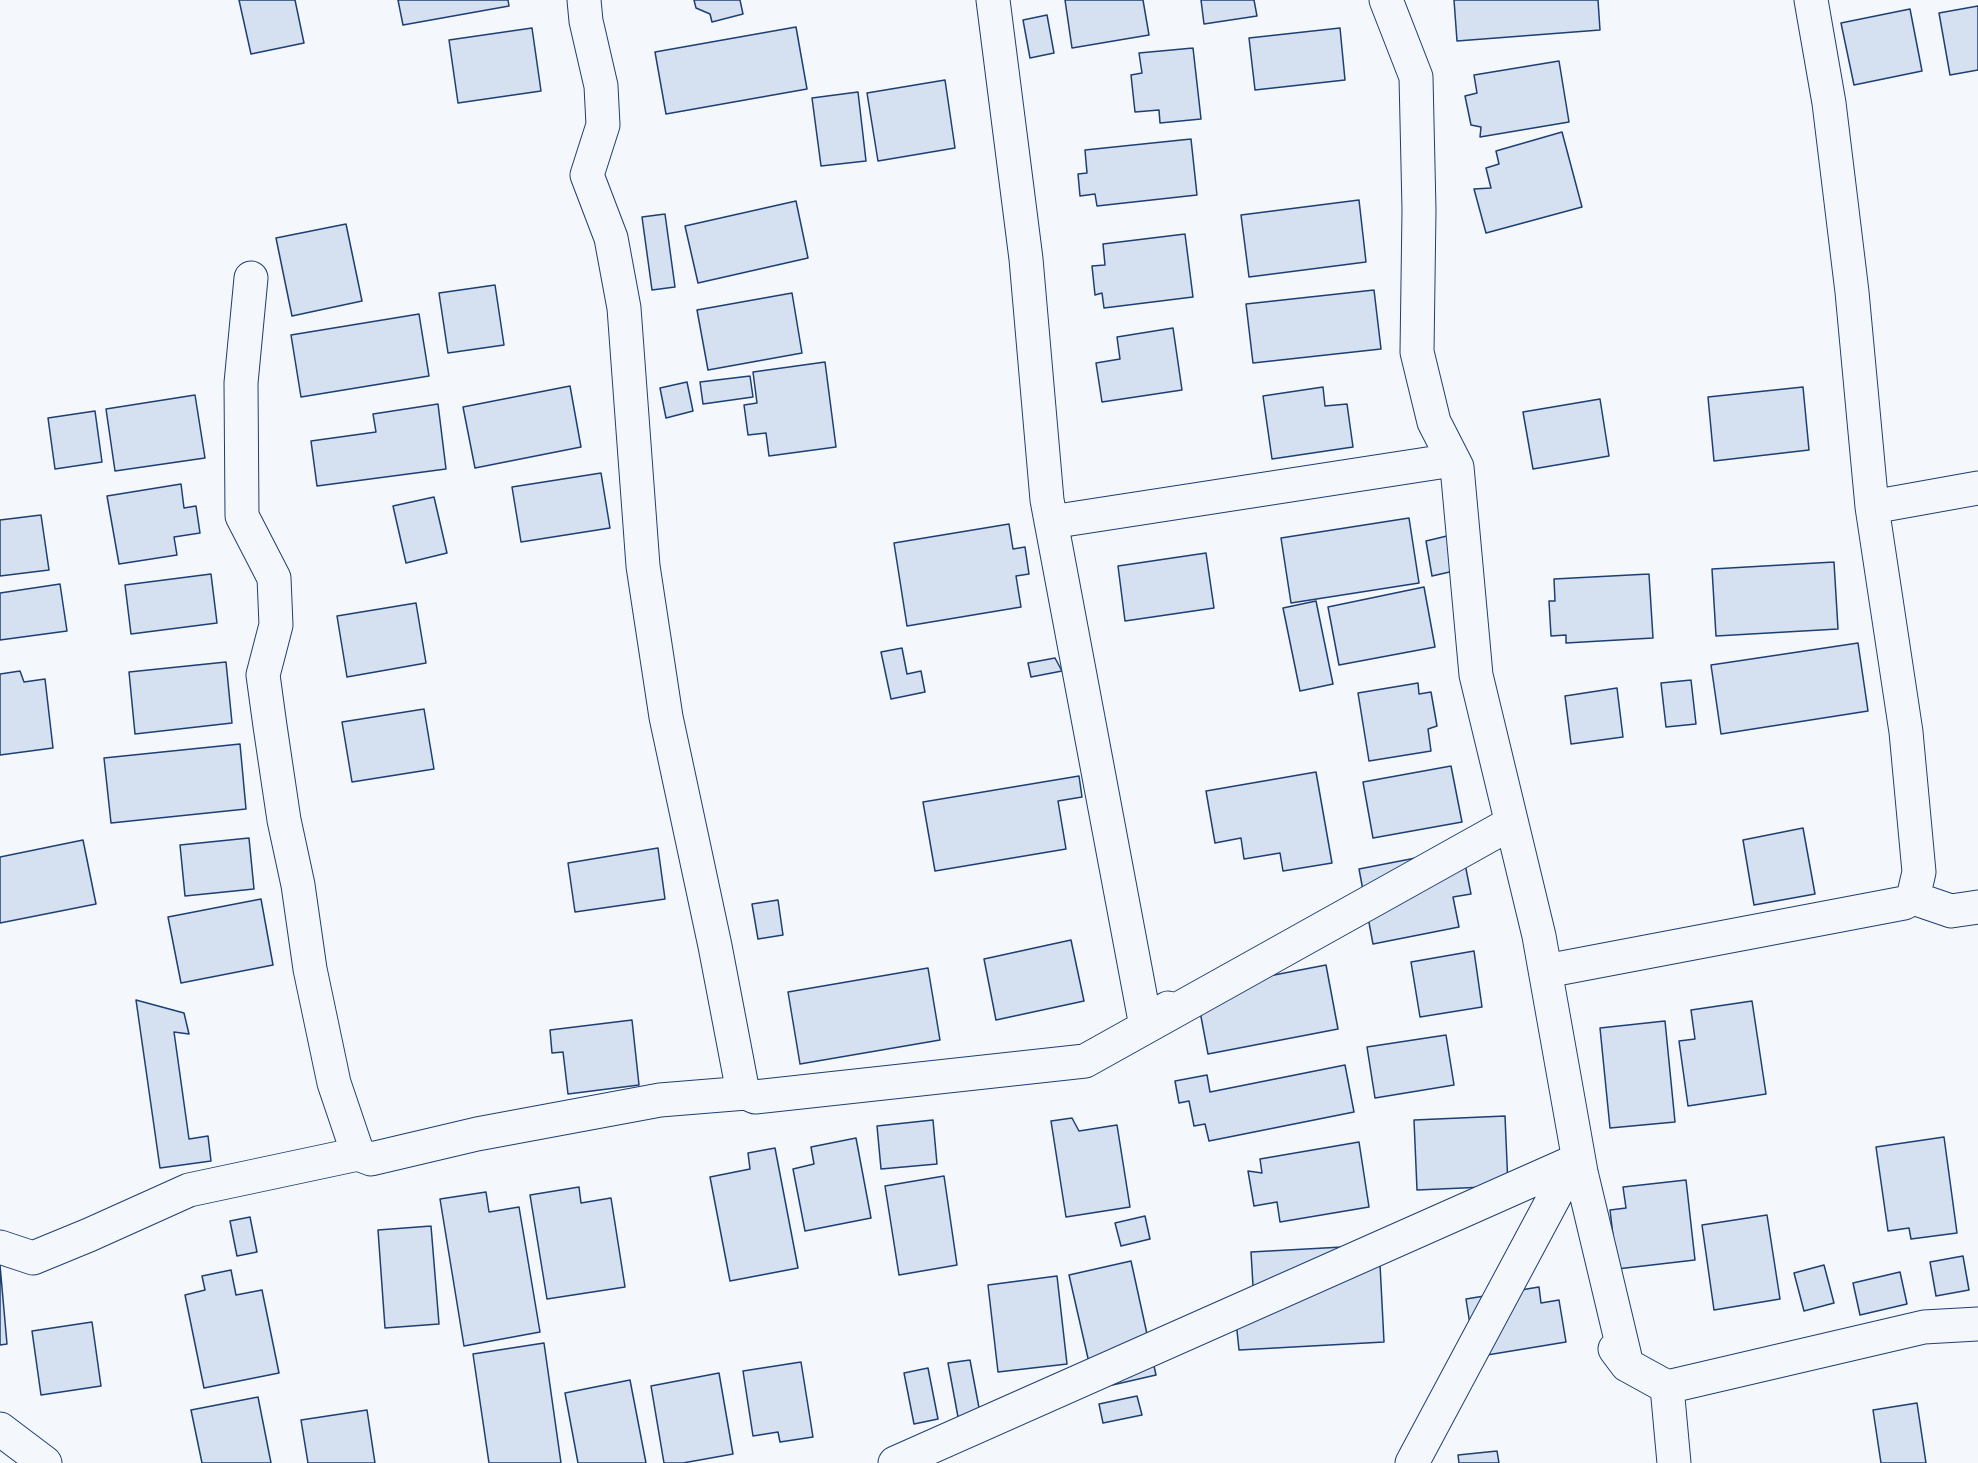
<!DOCTYPE html>
<style>
body{margin:0}
canvas{display:block;background:#f4f7fb}
</style>
<canvas width="1978" height="1463"></canvas>
<script>
const ctx = document.querySelector('canvas').getContext('2d');
ctx.lineJoin = 'round';
function fillPath(path, color) { ctx.fillStyle = color; ctx.fill(path, 'evenodd'); }
const poly = rows => new Path2D(rows.map(r => 'M' + r).join(''));
function trace(path, color, width, dash) { ctx.strokeStyle = color; ctx.lineWidth = width; ctx.lineCap = dash ? 'butt' : 'round'; ctx.setLineDash(dash || []); ctx.stroke(path); }
const building = poly([
 [239,0,295,0,304,43,251,54,239,0],
 [398,0,508,0,509,6,403,25,398,0],
 [694,0,740,0,743,14,712,22,710,14,696,8,694,0],
 [1065,0,1143,0,1149,35,1072,48,1065,0],
 [1201,0,1254,0,1257,16,1204,24,1201,0],
 [1454,0,1598,0,1600,30,1457,41,1454,0],
 [1978,6,1978,70,1950,75,1939,13,1978,6],
 [1910,9,1922,71,1854,85,1841,23,1910,9],
 [1047,15,1054,53,1030,58,1023,20,1047,15],
 [796,27,807,89,666,114,655,52,796,27],
 [532,28,541,91,458,103,449,40,532,28],
 [1340,28,1345,80,1255,90,1249,38,1340,28],
 [1193,48,1201,119,1160,123,1159,110,1135,112,1131,75,1142,73,1139,53,1193,48],
 [1559,61,1569,122,1480,137,1481,127,1471,125,1465,96,1477,93,1474,75,1559,61],
 [945,80,955,148,878,161,867,93,945,80],
 [858,92,866,161,821,166,812,98,858,92],
 [1562,132,1582,207,1486,233,1474,189,1491,188,1486,168,1499,164,1496,151,1562,132],
 [1191,139,1197,195,1097,206,1095,194,1080,196,1078,174,1087,173,1085,150,1191,139],
 [1359,200,1366,262,1249,277,1241,215,1359,200],
 [796,201,808,258,698,283,685,226,796,201],
 [665,214,675,287,652,290,642,217,665,214],
 [346,224,362,301,292,316,276,238,346,224],
 [1185,234,1193,297,1104,308,1102,293,1095,295,1092,266,1105,265,1103,244,1185,234],
 [495,285,504,345,448,353,439,293,495,285],
 [1374,290,1381,349,1253,363,1246,304,1374,290],
 [792,293,802,353,708,370,697,310,792,293],
 [419,314,429,376,301,397,291,335,419,314],
 [1173,328,1182,390,1102,402,1096,363,1120,359,1117,337,1173,328],
 [825,362,836,447,769,456,766,433,748,435,744,405,757,403,753,372,825,362],
 [750,376,753,397,703,404,700,382,750,376],
 [687,382,693,411,666,418,660,388,687,382],
 [570,386,581,447,475,468,463,407,570,386],
 [1323,387,1325,406,1347,404,1353,447,1272,459,1263,396,1323,387],
 [1803,387,1809,450,1714,461,1708,397,1803,387],
 [195,395,205,458,115,471,106,409,195,395],
 [1600,399,1609,456,1533,469,1523,412,1600,399],
 [438,404,446,469,317,486,311,441,376,432,373,414,438,404],
 [95,411,102,462,55,469,48,418,95,411],
 [601,473,610,528,521,542,512,487,601,473],
 [181,484,184,508,196,506,200,533,174,537,177,555,119,564,107,496,181,484],
 [434,497,447,553,406,563,393,506,434,497],
 [41,515,49,570,0,576,0,520,41,515],
 [1409,518,1419,583,1291,603,1281,538,1409,518],
 [1009,524,1013,549,1025,547,1029,574,1016,576,1021,607,907,626,894,543,1009,524],
 [1447,536,1454,571,1432,576,1426,541,1447,536],
 [1206,553,1214,608,1125,621,1118,566,1206,553],
 [1834,562,1838,629,1716,636,1712,569,1834,562],
 [211,574,217,623,131,634,125,585,211,574],
 [1649,574,1653,638,1566,643,1566,635,1551,636,1549,601,1555,601,1554,579,1649,574],
 [60,584,67,631,0,640,0,593,60,584],
 [1424,587,1435,647,1339,665,1328,607,1424,587],
 [1316,601,1333,684,1300,691,1283,608,1316,601],
 [416,603,426,663,347,677,337,616,416,603],
 [1858,643,1868,711,1721,734,1711,665,1858,643],
 [902,648,907,674,921,671,925,692,891,699,881,652,902,648],
 [1055,658,1062,671,1031,677,1028,663,1055,658],
 [226,662,232,723,135,734,129,672,226,662],
 [20,671,24,682,45,679,53,748,0,755,0,674,20,671],
 [1691,680,1696,724,1666,727,1661,683,1691,680],
 [1418,683,1419,694,1431,692,1437,726,1428,729,1431,751,1369,761,1358,693,1418,683],
 [1617,688,1623,737,1571,744,1565,696,1617,688],
 [424,709,434,769,352,782,342,722,424,709],
 [240,744,246,809,111,823,104,758,240,744],
 [1451,766,1462,822,1373,838,1363,782,1451,766],
 [1316,772,1332,863,1283,871,1280,853,1244,859,1241,838,1215,843,1206,791,1316,772],
 [1079,776,1082,797,1058,801,1066,849,935,871,923,802,1079,776],
 [1803,828,1815,894,1754,905,1743,840,1803,828],
 [249,838,254,889,185,896,180,845,249,838],
 [83,840,96,904,0,923,0,857,83,840],
 [658,848,665,899,575,912,568,863,658,848],
 [1462,849,1471,894,1453,897,1459,927,1373,944,1359,869,1462,849],
 [261,899,273,965,181,983,168,917,261,899],
 [778,900,783,935,758,939,752,904,778,900],
 [1071,940,1084,1001,996,1020,984,959,1071,940],
 [1474,951,1482,1007,1420,1017,1411,962,1474,951],
 [1326,965,1338,1029,1208,1054,1196,990,1326,965],
 [928,968,940,1040,800,1064,788,992,928,968],
 [136,1000,184,1013,189,1034,174,1032,189,1139,208,1136,211,1161,160,1168,136,1000],
 [1752,1001,1766,1094,1688,1106,1679,1041,1695,1039,1691,1010,1752,1001],
 [632,1020,639,1085,568,1094,563,1052,552,1053,550,1030,632,1020],
 [1665,1021,1675,1122,1610,1128,1600,1028,1665,1021],
 [1446,1035,1454,1085,1375,1098,1367,1047,1446,1035],
 [1345,1065,1354,1112,1209,1141,1205,1124,1194,1126,1189,1101,1179,1103,1175,1081,1207,1075,1210,1092,1345,1065],
 [1505,1116,1508,1186,1417,1190,1414,1120,1505,1116],
 [1072,1118,1079,1131,1117,1125,1130,1207,1066,1217,1051,1121,1072,1118],
 [933,1120,937,1164,881,1169,877,1126,933,1120],
 [1944,1137,1957,1233,1911,1239,1909,1228,1888,1231,1876,1147,1944,1137],
 [856,1138,871,1218,805,1231,793,1169,814,1164,811,1147,856,1138],
 [1359,1142,1369,1207,1280,1222,1277,1202,1254,1206,1248,1171,1262,1173,1260,1159,1359,1142],
 [775,1148,798,1268,730,1281,710,1177,750,1169,748,1153,775,1148],
 [944,1176,957,1265,899,1275,885,1186,944,1176],
 [1686,1180,1695,1260,1617,1269,1610,1210,1626,1208,1623,1187,1686,1180],
 [579,1187,581,1203,611,1198,625,1287,547,1299,530,1195,579,1187],
 [486,1192,489,1212,519,1207,540,1332,464,1346,440,1199,486,1192],
 [1767,1215,1780,1299,1714,1310,1702,1225,1767,1215],
 [1145,1216,1150,1239,1121,1246,1115,1223,1145,1216],
 [250,1217,257,1252,237,1256,230,1221,250,1217],
 [431,1226,439,1324,385,1328,378,1230,431,1226],
 [1379,1245,1384,1342,1239,1350,1236,1321,1255,1320,1251,1252,1379,1245],
 [1963,1256,1969,1290,1936,1296,1930,1262,1963,1256],
 [1131,1261,1156,1375,1095,1389,1069,1275,1131,1261],
 [0,1265,7,1344,0,1345,0,1265],
 [1824,1265,1834,1303,1804,1311,1794,1273,1824,1265],
 [231,1270,236,1295,262,1290,279,1373,204,1388,185,1295,205,1290,202,1276,231,1270],
 [1900,1272,1907,1304,1860,1315,1853,1283,1900,1272],
 [1057,1276,1067,1364,998,1372,988,1285,1057,1276],
 [1539,1287,1541,1303,1559,1300,1566,1342,1475,1357,1466,1299,1539,1287],
 [92,1322,101,1386,41,1395,32,1331,92,1322],
 [544,1343,561,1463,489,1463,473,1354,544,1343],
 [970,1360,980,1413,958,1417,948,1363,970,1360],
 [801,1362,813,1437,780,1442,778,1432,753,1436,743,1371,801,1362],
 [928,1368,938,1419,914,1424,904,1373,928,1368],
 [719,1373,733,1454,683,1463,664,1463,651,1386,719,1373],
 [630,1380,646,1463,578,1463,565,1393,630,1380],
 [1137,1396,1142,1415,1103,1423,1099,1404,1137,1396],
 [258,1397,271,1463,202,1463,191,1410,258,1397],
 [1917,1403,1926,1463,1881,1463,1873,1410,1917,1403],
 [367,1410,375,1463,308,1463,301,1420,367,1410],
 [1497,1451,1499,1463,1459,1463,1458,1455,1497,1451]
]);
fillPath(building, '#d5e0f0');
trace(building, '#1d3f73', 1.5);
const minor = poly([
 [584,0,586,21,601,86,603,125,587,175,611,238,624,308,643,566,666,717,715,946,742,1087,746,1093,755,1097,1085,1061,1508,825],
 [993,0,1026,259,1047,500,1145,1021,1168,1008],
 [1386,0,1416,77,1419,210,1417,352,1434,422,1457,467,1476,675,1539,936,1581,1172,1627,1365],
 [251,278,241,383,242,516,274,578,276,625,263,675,270,726,284,820,298,885,310,969,334,1083,358,1154,371,1159,477,1134,660,1100,746,1093],
 [1872,507,1978,488],
 [1051,522,1453,460],
 [1913,898,1951,911,1978,907],
 [1546,971,1904,903,1913,898,1919,872,1906,732,1872,507,1852,292,1829,103,1811,0],
 [0,1247,33,1258,89,1235,189,1190,358,1154],
 [1615,1349,1627,1365,1667,1387,1674,1463],
 [1667,1387,1924,1327,1978,1324],
 [0,1429,45,1463],
 [895,1463,1573,1162,1412,1463]
]);
trace(minor, '#1d3f73', 35);
trace(minor, '#f4f7fb', 33);
</script>
